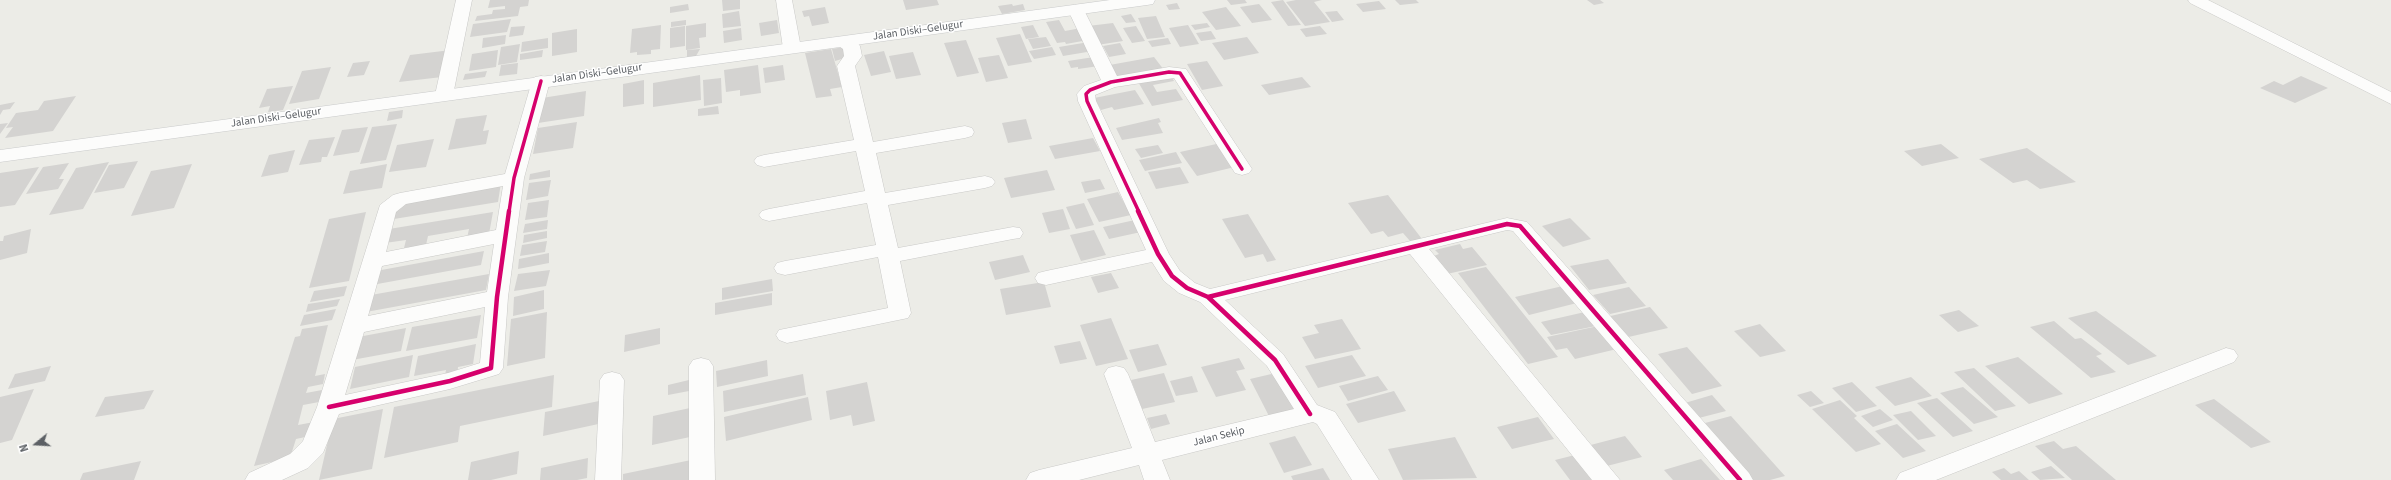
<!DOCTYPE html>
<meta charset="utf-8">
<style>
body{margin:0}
#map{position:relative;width:2391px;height:480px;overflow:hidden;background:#ecece7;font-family:"Source Sans 3",sans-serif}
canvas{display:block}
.north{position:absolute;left:16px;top:424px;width:40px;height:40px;-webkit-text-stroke:3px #fff;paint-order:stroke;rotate:252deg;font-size:11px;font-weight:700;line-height:16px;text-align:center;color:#5c6065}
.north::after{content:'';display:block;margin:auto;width:14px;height:18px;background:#5c6065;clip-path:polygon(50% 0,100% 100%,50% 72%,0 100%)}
</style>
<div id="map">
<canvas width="2391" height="480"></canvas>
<div class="north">N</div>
</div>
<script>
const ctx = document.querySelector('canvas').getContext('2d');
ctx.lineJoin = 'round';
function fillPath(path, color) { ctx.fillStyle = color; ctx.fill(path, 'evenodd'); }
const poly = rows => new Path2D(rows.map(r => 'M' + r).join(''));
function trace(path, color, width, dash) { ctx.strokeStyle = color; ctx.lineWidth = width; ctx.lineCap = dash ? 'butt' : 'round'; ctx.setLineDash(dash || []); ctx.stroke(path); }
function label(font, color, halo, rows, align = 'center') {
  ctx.font = font + ' "Source Sans 3",sans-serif'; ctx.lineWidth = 3; ctx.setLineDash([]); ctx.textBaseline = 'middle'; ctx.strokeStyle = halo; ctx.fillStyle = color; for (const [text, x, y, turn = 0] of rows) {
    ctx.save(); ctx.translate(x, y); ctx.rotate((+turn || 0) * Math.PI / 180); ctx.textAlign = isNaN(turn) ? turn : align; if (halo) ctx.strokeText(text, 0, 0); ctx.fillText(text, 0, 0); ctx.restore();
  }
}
fillPath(poly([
 [490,0,529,0,528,6,520,7,518,16,475,21,477,16,492,14,493,10,505,9,505,6,488,8],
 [722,0,740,0,740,9,723,11],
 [903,0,937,0,939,5,906,10],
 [1227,0,1245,0,1247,3,1231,5],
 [1283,0,1301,25,1288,26,1271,2],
 [1296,0,1322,0,1314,2,1330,22,1305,26,1286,2],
 [1395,0,1416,0,1419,3,1400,5],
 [1587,0,1600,0,1604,3,1594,5],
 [1379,1,1386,9,1363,12,1356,4],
 [1177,3,1180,9,1169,10,1166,5],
 [688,4,689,10,670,13,670,7],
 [1012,4,1013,6,1023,4,1025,10,1002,14,998,6],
 [1259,4,1272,20,1252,23,1240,7],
 [825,7,829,23,812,26,809,16,804,17,802,11],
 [1226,7,1241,26,1216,30,1202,12],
 [739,11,741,26,723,28,722,14],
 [1337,11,1344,20,1332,22,1325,12],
 [1131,14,1136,22,1126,23,1121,16],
 [1156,16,1165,37,1147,39,1138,18],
 [511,19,507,32,470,37,473,24],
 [686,20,686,25,671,27,671,22],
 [777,20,779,33,761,36,759,23],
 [1059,20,1065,31,1081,28,1088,40,1066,44,1065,42,1057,43,1046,22],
 [706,23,706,37,699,38,700,48,686,50,686,26],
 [1113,23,1123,41,1097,45,1088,26],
 [1207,23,1210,27,1195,30,1191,25],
 [661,25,660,49,651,50,651,54,637,55,637,52,630,53,632,29],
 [1033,25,1039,37,1026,39,1021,27],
 [1188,25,1199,44,1180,47,1169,28],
 [525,26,523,35,509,37,511,27],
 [685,26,685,46,670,48,670,28],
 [1136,26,1145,41,1132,43,1123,28],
 [1320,26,1327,34,1306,37,1300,29],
 [741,28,742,40,724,43,723,31],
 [577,29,577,52,552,56,552,33],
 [1211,31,1216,39,1201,41,1196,33],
 [1020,34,1032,62,1008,66,996,38],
 [506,35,505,44,482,48,483,38],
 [1046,37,1051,46,1033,49,1028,39],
 [1247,37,1259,53,1224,60,1212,43],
 [548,38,548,48,521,52,522,42],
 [1168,38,1171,44,1152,47,1148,41],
 [966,40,979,73,957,77,944,43],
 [1089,42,1093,51,1063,56,1059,47],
 [1120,43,1126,54,1109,57,1103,46],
 [520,44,517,62,498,65,501,47],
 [850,46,852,56,835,61,832,49],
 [1052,47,1056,55,1034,59,1029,51],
 [700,49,696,56,687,57,687,50],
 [831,49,842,87,830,89,832,96,816,98,805,53],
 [451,50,442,77,399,82,410,55],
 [498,50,496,67,469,71,472,54],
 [543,50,542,57,520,60,520,54],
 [884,51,891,72,871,76,864,55],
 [913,52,921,75,896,79,889,56],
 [999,55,1008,78,986,82,978,58],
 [1094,57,1099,66,1078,69,1078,67,1071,68,1068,61],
 [1154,57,1164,70,1112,80,1104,66],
 [370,61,364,75,347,77,353,63],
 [1207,61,1223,86,1202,90,1187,64],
 [518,63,517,74,499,76,501,65],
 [758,65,761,93,740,96,740,90,726,92,724,70],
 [783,65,785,80,765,83,763,68],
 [331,67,319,99,289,104,302,71],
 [487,71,485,77,463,80,465,74],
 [1170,74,1174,81,1153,85,1157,92,1176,89,1183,100,1152,106,1137,80],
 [700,75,701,100,653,107,653,83],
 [2301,76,2328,88,2295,103,2260,88,2274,81,2283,85],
 [1302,77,1311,87,1269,95,1261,85],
 [721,78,722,103,704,106,703,80],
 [644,80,644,104,623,107,623,84],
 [293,86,283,110,268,112,270,106,259,108,267,89],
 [1135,90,1144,104,1114,110,1112,107,1101,110,1094,98],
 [586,91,584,116,538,123,542,98],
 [76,96,53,131,5,138,13,127,6,128,16,113,38,110,44,101],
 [15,102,10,109,3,110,0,115,0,105],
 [718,106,719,114,698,116,698,109],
 [403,110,402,118,387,121,389,112],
 [487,115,483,131,489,130,486,144,448,150,456,119],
 [1159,118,1161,122,1158,123,1163,133,1122,140,1116,128],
 [1026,119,1032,139,1008,143,1002,123],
 [577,122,573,148,533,154,538,128],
 [8,123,0,134,0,124],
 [397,124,386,160,360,164,372,127],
 [368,127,359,152,333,156,342,130],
 [335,137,327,157,322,157,321,162,299,165,309,140],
 [1093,138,1100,151,1055,159,1049,146],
 [434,139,426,167,389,172,397,145],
 [1221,143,1239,166,1197,176,1180,152],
 [1941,144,1959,158,1922,166,1904,151],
 [1158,145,1163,153,1141,158,1135,149],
 [2027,148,2076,182,2040,189,2027,180,2013,183,1979,159],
 [295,150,288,172,261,177,269,155],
 [1176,152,1182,163,1145,171,1139,160],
 [138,161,124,188,94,193,109,165],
 [109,162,83,209,49,215,76,168],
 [69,163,59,179,64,179,58,189,26,194,43,167],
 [192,164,174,208,131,216,151,171],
 [387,164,382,188,343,194,350,171],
 [39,167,15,205,0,207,0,173],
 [1180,167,1189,183,1156,189,1148,172],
 [550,170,550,177,529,180,530,174],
 [1047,170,1055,190,1011,198,1004,178],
 [1100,179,1105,189,1085,193,1081,182],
 [551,180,548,196,526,200,529,183],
 [501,183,498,202,394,219,399,200],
 [1118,192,1131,215,1099,222,1087,199],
 [1388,195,1422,239,1410,241,1403,233,1388,237,1383,231,1371,234,1348,203],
 [549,200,547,217,525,220,528,203],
 [1084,203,1094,225,1076,229,1066,207],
 [1063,209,1070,229,1049,233,1042,213],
 [366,212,349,281,309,288,329,219],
 [493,212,489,234,467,238,469,229,428,236,426,245,404,248,406,240,385,243,389,229],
 [1248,214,1276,260,1267,262,1263,254,1245,258,1222,219],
 [1570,218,1591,239,1563,247,1542,226],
 [548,220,547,229,523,233,525,224],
 [1135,220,1141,232,1109,239,1103,227],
 [31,229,27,253,0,260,0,241,3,241,4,236],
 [1094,230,1106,255,1081,261,1070,235],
 [547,231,547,238,523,243,524,235],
 [547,241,545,252,520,256,522,245],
 [1460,244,1463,249,1472,247,1487,265,1447,274,1434,256,1439,254,1435,250],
 [484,251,481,265,372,285,376,271],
 [549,253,549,263,518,269,519,259],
 [1023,255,1030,272,995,280,989,262],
 [1608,259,1627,283,1589,290,1570,266],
 [1486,267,1558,357,1528,364,1458,273],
 [550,270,546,286,514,291,518,274],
 [1111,273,1119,288,1098,293,1091,277],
 [489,274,486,290,366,312,371,295],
 [772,279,773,291,722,300,722,288],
 [1044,282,1051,307,1006,315,1000,289],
 [347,286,344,296,310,302,314,291],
 [1563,286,1577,303,1529,315,1515,297],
 [1629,287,1646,306,1610,314,1593,295],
 [544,290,544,309,513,316,514,297],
 [772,293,772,305,715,315,715,303],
 [340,299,337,306,306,312,308,304],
 [1650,307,1668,328,1624,338,1606,317],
 [336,309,332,320,300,326,304,315],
 [1959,310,1979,326,1958,332,1939,315],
 [2096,311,2157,356,2128,365,2068,318],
 [547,312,545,358,507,366,511,319],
 [1585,312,1596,326,1551,335,1541,322],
 [481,315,477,338,406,351,412,327],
 [1111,318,1128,359,1096,366,1080,325],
 [1342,319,1361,349,1315,359,1302,337,1319,333,1314,325],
 [2054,321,2075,339,2081,338,2102,354,2096,356,2116,372,2091,378,2030,327],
 [1760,324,1786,351,1760,357,1734,331],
 [328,325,315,376,325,374,323,384,308,387,306,393,322,390,319,402,303,405,298,425,314,422,310,436,296,439,290,458,254,466,295,337,300,336,302,329],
 [1598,326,1617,349,1575,359,1567,348,1556,350,1547,337],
 [406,328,401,351,352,360,358,337],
 [660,328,660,344,624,352,625,335],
 [1080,341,1087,359,1060,364,1054,346],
 [476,344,473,364,458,367,457,377,444,380,446,370,414,376,418,356],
 [1158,344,1167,365,1138,372,1129,350],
 [1687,347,1722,386,1692,394,1658,354],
 [413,355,409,377,350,389,355,367],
 [1352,355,1366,376,1318,388,1305,366],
 [2018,357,2063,394,2029,404,1985,366],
 [1239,358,1245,369,1236,371,1246,390,1216,397,1201,367],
 [767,360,768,376,717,387,716,371],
 [51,366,45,381,8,389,15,374],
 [1974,368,2016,406,1995,411,1954,372],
 [1280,372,1301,411,1270,418,1250,379],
 [1164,373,1175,402,1142,409,1131,380],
 [803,374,806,395,724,412,723,391],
 [554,375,552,407,460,426,458,442,384,458,394,407],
 [1192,376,1198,392,1176,396,1170,381],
 [1378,376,1388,390,1348,401,1339,386],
 [1911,377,1932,396,1895,406,1875,387],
 [689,380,689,391,668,395,668,385],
 [867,382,875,421,853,426,851,415,830,420,826,391],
 [1852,382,1877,406,1856,412,1832,388],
 [1963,387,1998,417,1974,424,1940,393],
 [34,389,12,440,0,443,0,397],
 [154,390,144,409,95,417,105,397],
 [1394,391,1406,411,1358,423,1346,404],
 [1811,391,1824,403,1810,407,1797,395],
 [1712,395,1726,411,1691,420,1678,405],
 [808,397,812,420,726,441,724,417],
 [1937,398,1973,431,1953,437,1917,403],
 [2214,399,2271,442,2251,448,2195,405],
 [604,400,603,423,543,436,545,412],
 [1840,400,1857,416,1854,418,1881,444,1856,452,1812,409],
 [690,408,690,437,652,445,653,416],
 [383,409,372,469,319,480,333,419],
 [1880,409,1893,420,1873,427,1861,416],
 [1911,411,1936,436,1918,440,1893,415],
 [1166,414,1170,424,1151,429,1147,418],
 [1731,416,1785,476,1770,480,1740,480,1694,426],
 [1538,417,1554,439,1512,449,1497,427],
 [1897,424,1926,451,1903,458,1875,431],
 [1295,436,1312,465,1284,473,1269,443],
 [1625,436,1642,457,1599,468,1583,447],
 [1455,437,1477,478,1403,480,1388,449],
 [2054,441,2063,449,2076,446,2116,480,2072,480,2035,446],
 [519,451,517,474,491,480,468,480,471,462],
 [1579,454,1599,480,1570,480,1555,460],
 [588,458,587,478,577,480,540,480,541,468],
 [696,459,696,480,623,480,623,474],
 [1701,459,1720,480,1673,480,1664,470],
 [141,461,134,480,80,480,83,473],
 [2051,466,2065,478,2040,480,2031,472],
 [1323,468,1330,480,1293,480,1291,476],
 [2004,468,2011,474,2019,471,2029,480,2001,480,1992,472]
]), '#d4d3d1');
const street = poly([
 [456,0,472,0,453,95,450,99,444,100,438,99,435,95,456,0],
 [776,0,792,0,801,48,798,52,786,52,783,48,776,0],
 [2188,0,2208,0,2391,92,2391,104,2190,3,2188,0],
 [1076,5,1082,7,1084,10,1117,76,1169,67,1186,69,1252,169,1249,173,1242,175,1235,173,1174,78,1115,87,1095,95,1096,101,1169,254,1180,271,1195,283,1210,289,1507,218,1527,222,1749,473,1753,480,1725,480,1513,231,1507,230,1429,249,1620,480,1592,480,1410,254,1225,300,1283,354,1317,405,1335,412,1379,480,1352,480,1317,424,1313,422,1162,460,1170,480,1144,480,1139,465,1079,480,1026,480,1030,473,1039,470,1132,448,1104,374,1108,368,1116,366,1124,368,1128,374,1155,442,1294,409,1267,366,1200,302,1179,293,1164,281,1152,262,1046,285,1038,283,1035,278,1038,273,1046,271,1146,250,1078,101,1077,94,1084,86,1101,80,1068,10,1070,7,1076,5],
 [841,37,857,42,860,46,862,56,855,66,873,142,965,126,972,128,974,132,972,136,965,138,876,153,885,193,985,176,992,178,995,182,992,186,985,188,888,205,898,248,1013,227,1020,228,1023,233,1020,238,1013,239,900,261,911,313,908,318,787,343,779,340,776,335,779,330,888,308,878,257,785,275,777,273,774,268,777,263,785,261,876,245,867,203,769,221,762,219,759,215,762,211,769,209,865,191,856,151,764,167,757,165,754,161,757,157,764,155,854,140,837,66,844,56,843,49,833,42,835,38,841,37],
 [541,76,547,77,550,81,524,178,508,297,503,368,499,374,450,389,339,414,323,453,308,468,282,480,245,480,249,473,290,454,303,441,317,407,380,205,393,195,400,193,505,174,532,81,535,77,541,76],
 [503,186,496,230,386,252,396,212,406,204,503,186],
 [494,244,487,292,368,316,382,266,494,244],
 [485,307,480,363,448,373,345,395,364,332,485,307],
 [2226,348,2234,350,2238,356,2234,362,1936,480,1896,480,1900,473,2226,348],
 [701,358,709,360,713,366,715,480,689,480,689,366,693,360,701,358],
 [612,372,620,374,624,380,621,480,595,480,600,380,604,374,612,372]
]);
const secondary = poly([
 [1110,0,1155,0,1153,4,1147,5,0,162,0,150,1110,0]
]);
trace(street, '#c9c9c7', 1);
trace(secondary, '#c9caca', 1);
fillPath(street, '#fcfcfb');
fillPath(secondary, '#fcfcfb');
trace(poly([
 [509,212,514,178,541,81],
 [1139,212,1087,101,1086,94,1090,90,1111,82,1169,72,1180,73,1242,169]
]), '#d6006c', 3.5);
trace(poly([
 [1138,211,1158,254,1172,276,1187,288,1208,297,1275,360,1310,414],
 [1208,297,1507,224,1520,226,1740,480],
 [329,407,450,381,491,368,497,297,509,211]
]), '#d6006c', 4.5);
label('11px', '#5c6065', '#fff', [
 ["Jalan Diski–Gelugur",918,31,-8],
 ["Jalan Diski–Gelugur",597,74,-8],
 ["Jalan Diski–Gelugur",276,118,-8],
 ["Jalan Sekip",1219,437,-14]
]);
</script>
